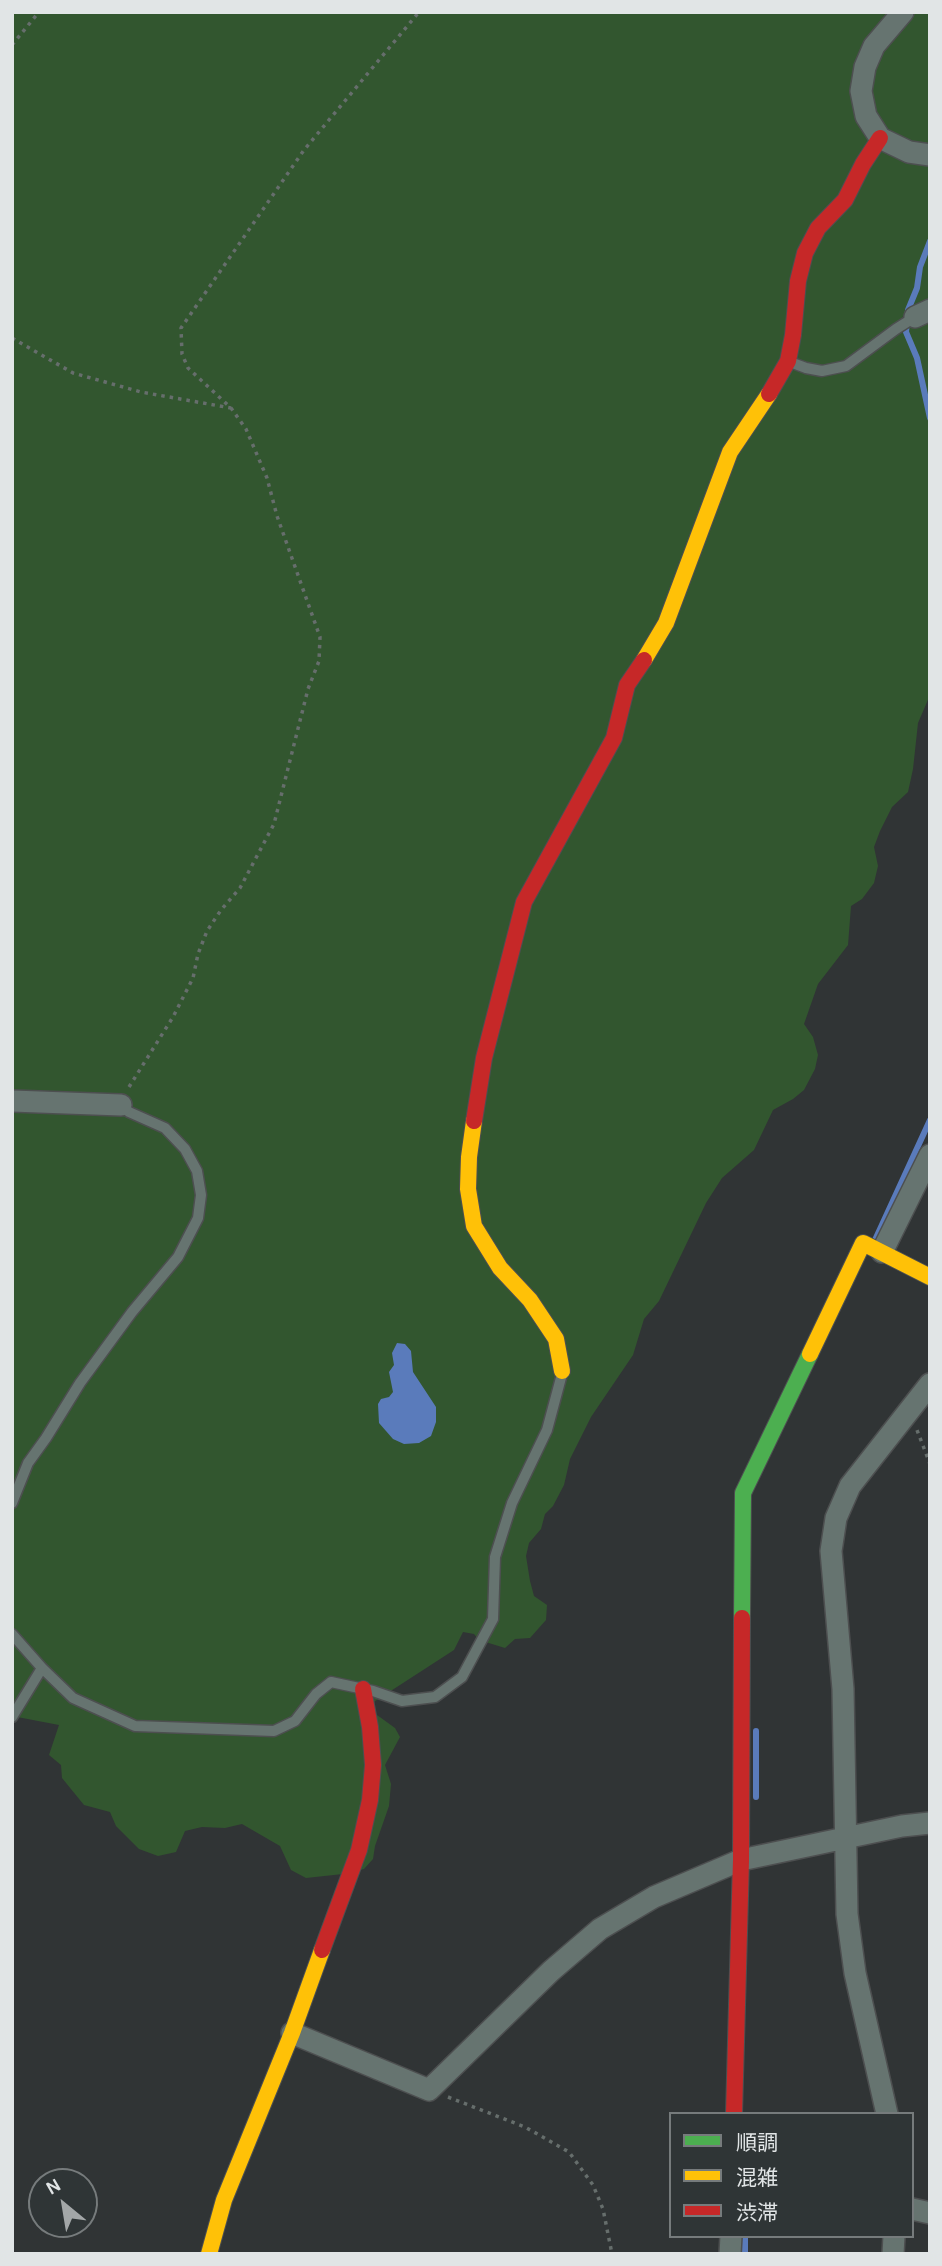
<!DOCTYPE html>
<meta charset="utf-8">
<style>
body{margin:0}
#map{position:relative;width:942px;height:2266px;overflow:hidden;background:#303435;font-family:Karla,"Noto Sans JP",sans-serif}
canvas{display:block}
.frame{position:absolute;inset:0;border:14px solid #e1e5e6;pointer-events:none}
.legend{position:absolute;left:669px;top:2112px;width:245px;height:126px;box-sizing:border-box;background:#2f3536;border:2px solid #767b7c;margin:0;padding:9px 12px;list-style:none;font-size:21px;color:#e1e5e6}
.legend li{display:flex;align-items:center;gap:14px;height:35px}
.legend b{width:35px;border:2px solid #767b7c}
.north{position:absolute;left:28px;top:2168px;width:70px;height:70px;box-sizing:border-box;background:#2f3536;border:2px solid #767b7c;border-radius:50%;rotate:330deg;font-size:19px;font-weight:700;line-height:28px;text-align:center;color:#e1e5e6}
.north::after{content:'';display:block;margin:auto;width:24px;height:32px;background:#a3a7a8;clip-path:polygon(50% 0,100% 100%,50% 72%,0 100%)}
</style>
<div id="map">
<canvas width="942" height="2266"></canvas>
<div class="frame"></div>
<ul class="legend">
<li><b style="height:9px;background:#4caf50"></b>順調</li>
<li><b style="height:9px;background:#ffc107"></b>混雑</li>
<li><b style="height:9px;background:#c62828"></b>渋滞</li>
</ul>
<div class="north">N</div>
</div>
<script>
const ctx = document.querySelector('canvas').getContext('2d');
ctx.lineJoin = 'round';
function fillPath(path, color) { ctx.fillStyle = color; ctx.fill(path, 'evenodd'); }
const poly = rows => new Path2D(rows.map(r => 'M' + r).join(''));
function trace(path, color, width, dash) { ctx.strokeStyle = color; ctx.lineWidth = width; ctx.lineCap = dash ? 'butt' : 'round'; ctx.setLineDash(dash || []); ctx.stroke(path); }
fillPath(poly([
 [12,12,930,12,930,695,918,723,913,769,908,792,892,807,880,831,874,847,878,866,874,883,862,899,851,906,848,945,818,984,804,1024,813,1037,818,1055,815,1069,804,1090,793,1099,773,1110,754,1150,722,1178,706,1203,659,1301,644,1319,633,1355,591,1417,570,1459,564,1485,553,1506,545,1514,541,1529,529,1543,526,1556,530,1581,534,1596,547,1605,546,1620,530,1638,515,1639,505,1648,479,1640,474,1634,463,1632,454,1650,366,1707,395,1728,400,1737,385,1765,391,1784,389,1806,375,1846,373,1859,364,1869,343,1874,306,1878,291,1870,280,1846,242,1824,225,1828,202,1827,185,1831,176,1852,158,1856,139,1849,116,1826,110,1812,84,1805,62,1778,61,1765,49,1755,59,1725,12,1716]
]), '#32562f');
fillPath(poly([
 [397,1343,405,1344,411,1351,413,1372,436,1407,436,1422,431,1436,419,1443,404,1444,393,1439,379,1423,378,1404,381,1399,389,1397,393,1392,389,1372,394,1365,392,1353]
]), '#5a7bbb');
trace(poly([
 [930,241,920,267,917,288,908,310,906,332,917,358,930,418],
 [875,1240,930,1120],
 [756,1797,756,1731],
 [745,2254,745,2236]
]), '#5a7bbb', 6);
const lane = poly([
 [790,362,806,368,822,371,846,366,896,329,915,317],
 [12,1503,28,1463,46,1438,80,1383,132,1312,178,1257,198,1218,201,1195,197,1171,185,1149,165,1128,129,1112,121,1105],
 [12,1634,42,1668,73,1698,135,1726,274,1731,295,1721,316,1694,331,1682,373,1691,402,1701,435,1697,462,1677,493,1619,495,1557,512,1503,547,1430,562,1374],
 [12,1717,42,1668]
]);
const street = poly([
 [903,12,874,46,865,67,861,91,866,116,880,138,909,152,930,155],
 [915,317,930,310],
 [12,1101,121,1105],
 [882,1252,930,1155],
 [292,2033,429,2090,551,1971,600,1929,654,1897,741,1860,902,1826,930,1823],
 [887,2114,855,1973,847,1914,843,1689,831,1551,836,1518,850,1486,930,1384],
 [912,2209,930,2213],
 [730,2254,731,2236],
 [893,2254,894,2236]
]);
const fast = poly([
 [742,1618,743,1493,810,1354]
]);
const slow = poly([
 [644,660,666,623,730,452,769,394],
 [474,1121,469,1157,468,1189,474,1226,500,1268,530,1300,556,1339,562,1371],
 [810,1354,863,1243,930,1277],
 [209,2254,224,2200,292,2033,322,1950]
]);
const jam = poly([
 [769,394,788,361,793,335,798,281,805,253,818,228,845,200,863,164,880,138],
 [474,1121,484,1058,524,902,614,738,627,685,644,660],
 [322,1950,359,1850,370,1800,373,1765,370,1727,363,1689],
 [734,2114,741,1860,742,1618]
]);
trace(lane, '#4d4f50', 13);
trace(street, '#4d4f50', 24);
trace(fast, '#4d4f50', 18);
trace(slow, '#4d4f50', 18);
trace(jam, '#4d4f50', 18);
trace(poly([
 [12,45,39,12],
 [12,338,73,373,141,392,231,408],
 [129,1087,173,1017,193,978,198,954,207,931,221,910,240,888,274,824,308,689,319,661,320,637,277,516,267,478,246,429,231,408,188,368,182,354,181,328,304,150,419,12],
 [917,1430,930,1464],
 [448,2097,525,2127,569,2152,593,2185,603,2209,612,2254]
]), '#666e6c', 3.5, [3.5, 5]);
trace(lane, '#667470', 10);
trace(street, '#667470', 21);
trace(fast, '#4caf50', 16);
trace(slow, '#ffc107', 16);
trace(jam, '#c62828', 16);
</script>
